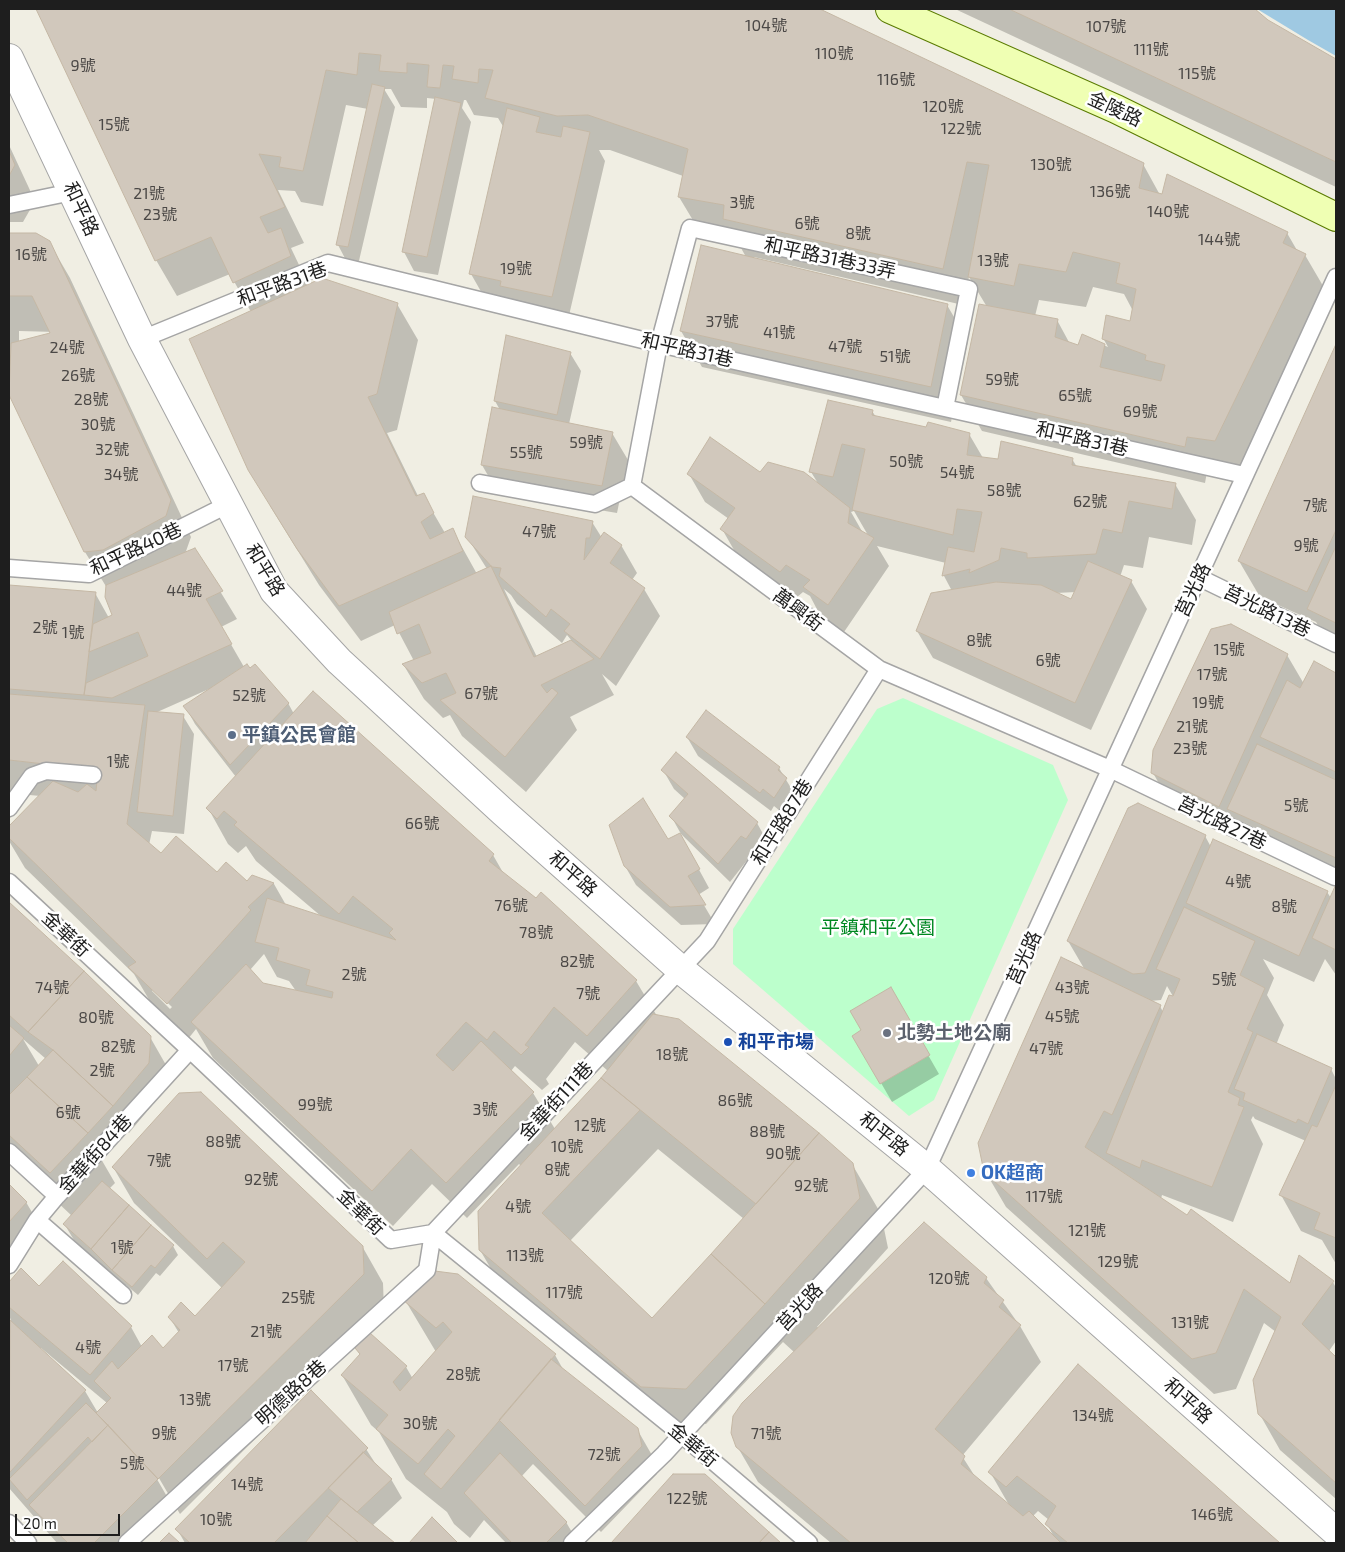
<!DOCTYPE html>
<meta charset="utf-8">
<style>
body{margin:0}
#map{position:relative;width:1345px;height:1552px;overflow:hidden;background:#f0eee3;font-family:"Exo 2",sans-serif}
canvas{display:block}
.frame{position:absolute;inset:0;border:10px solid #1e1e1e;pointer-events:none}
.scale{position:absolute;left:15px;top:1514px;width:105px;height:22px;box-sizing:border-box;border:2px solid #1e1e1e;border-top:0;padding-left:6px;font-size:15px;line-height:18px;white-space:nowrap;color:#1e1e1e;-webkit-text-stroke:4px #fff;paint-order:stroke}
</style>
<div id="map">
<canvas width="1345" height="1552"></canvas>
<div class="frame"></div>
<div class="scale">20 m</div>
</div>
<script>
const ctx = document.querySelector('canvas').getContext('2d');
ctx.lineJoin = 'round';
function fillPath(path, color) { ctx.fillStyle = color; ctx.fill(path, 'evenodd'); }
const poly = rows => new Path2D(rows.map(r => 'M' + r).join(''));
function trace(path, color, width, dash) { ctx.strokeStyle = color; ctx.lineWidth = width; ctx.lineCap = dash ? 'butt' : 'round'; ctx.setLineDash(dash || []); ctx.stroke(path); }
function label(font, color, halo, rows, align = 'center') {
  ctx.font = font + ' "Exo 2","Noto Sans TC",sans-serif'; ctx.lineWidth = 5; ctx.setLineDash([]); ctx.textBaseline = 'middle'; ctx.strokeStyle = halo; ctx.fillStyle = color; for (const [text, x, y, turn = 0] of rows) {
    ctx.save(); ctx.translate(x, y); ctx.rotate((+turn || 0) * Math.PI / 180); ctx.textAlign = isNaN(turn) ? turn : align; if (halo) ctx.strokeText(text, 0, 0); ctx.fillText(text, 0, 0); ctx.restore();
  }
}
fillPath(poly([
 [903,698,1053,765,1068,800,934,1100,909,1116,733,964,733,929,877,709]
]), '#bcffcc');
fillPath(poly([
 [1257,9,1336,9,1336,56,1308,40]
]), '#9fc9e2');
fillPath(poly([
 [37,9,817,9,1143,164,1160,195,1287,233,1298,252,1305,255,1326,291,1236,477,1207,472,1205,483,982,431,961,395,987,307,969,277,963,305,754,257,753,259,947,305,968,341,951,422,702,367,681,331,746,257,736,239,700,232,679,197,683,176,610,150,599,150,605,161,567,324,487,302,471,274,504,128,498,118,474,115,466,100,464,100,462,108,471,122,438,275,414,271,404,252,436,99,427,98,427,108,401,107,391,89,384,89,395,107,358,265,348,264,338,245,368,109,346,105,323,206,301,202,295,191,278,190,304,243,291,248,309,286,397,304,418,340,397,430,387,433,418,496,423,495,445,533,452,529,477,574,487,569,467,537,592,522,602,538,621,545,637,573,632,580,644,589,660,616,616,686,602,674,614,695,570,717,577,730,526,792,462,736,450,715,443,718,424,699,403,664,414,661,395,625,361,641,319,585,270,506,251,312,230,274,177,296,156,260],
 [1093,287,1124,294,1133,311,1131,323,1103,338,1108,347,1082,336,1079,347,1070,344,1057,320,1035,316,1039,300,1086,307],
 [504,589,511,595,517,604,562,643,567,635,572,641,537,657],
 [955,9,1253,9,1267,21,1336,61,1336,187],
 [9,145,35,201,23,222,9,222],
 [9,234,36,234,49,242,70,278,191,537,185,554,195,550,237,619,221,627,244,667,288,703,294,714,313,693,493,855,505,876,636,981,657,1016,852,1164,881,1214,888,1248,817,1327,819,1328,986,1278,1020,1326,1041,1362,962,1456,976,1478,1009,1505,990,1472,1078,1366,1278,1543,831,1543,758,1482,737,1446,794,1352,783,1342,706,1424,662,1423,501,1286,480,1250,521,1166,519,1164,467,1218,432,1184,393,1226,213,1058,196,1029,188,1039,151,1003,134,974,25,868,9,841,9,828,40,796,9,793,9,586,95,593,109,618,113,616,107,588,85,552,11,368,9,368],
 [19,331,56,332,19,343],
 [209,689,185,706,195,724,236,777,208,808,228,844,238,853,246,846,256,861,322,917,286,905,274,884,252,877,247,883,217,874,161,855,149,845,152,831,184,834,194,734,183,716,155,713],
 [264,954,277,977,289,981,296,991,263,984,250,970],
 [152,988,172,1007,170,1009,152,991],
 [575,1042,608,1071,555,1129,533,1093,511,1071,515,1066,542,1090,549,1084,546,1079],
 [658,1149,744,1219,652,1320,570,1241],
 [1038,1511,1049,1520,1047,1524,1054,1537,1032,1517],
 [1336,347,1336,648,1329,645,1316,622,1260,597,1239,561],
 [570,353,581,371,569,424,612,433,628,460,617,513,498,493,482,465,500,410,495,401],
 [872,411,876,417,927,429,969,434,983,458,999,461,1072,459,1077,467,1175,484,1196,520,1192,545,1149,537,1143,568,1124,565,1120,577,1131,581,1147,609,1091,730,933,658,917,631,952,591,944,576,946,563,877,546,889,566,844,632,820,615,810,596,803,592,796,598,738,557,722,529,729,519,705,502,689,474,760,474,819,485,811,472],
 [854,511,869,537,863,533,851,512],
 [1076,592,1072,601,1056,593],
 [1287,655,1304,684,1314,663,1336,674,1336,878,1169,801,1153,773],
 [687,737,779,768,797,798,785,815,774,806,771,811,698,756],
 [663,770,757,823,767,841,757,857,752,854,730,882,681,834,671,816,685,799,674,789],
 [1205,836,1211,847,1327,892,1331,898,1336,887,1336,975,1325,959,1314,982,1263,959,1274,978,1267,995,1284,1025,1276,1045,1331,1069,1336,1079,1336,1264,1322,1240,1301,1231,1281,1195,1306,1141,1255,1119,1253,1116,1251,1120,1263,1144,1233,1222,1162,1195,1161,1199,1290,1285,1333,1282,1336,1288,1336,1341,1329,1351,1336,1358,1336,1499,1280,1450,1259,1413,1276,1332,1264,1323,1236,1389,1214,1394,1006,1207,985,1171,1085,970,1068,941],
 [1167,986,1174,998,1163,1012,1160,1006,1150,1001,1161,1000],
 [668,841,690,853,709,888,698,895,715,924,681,925,636,885,625,866],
 [9,904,150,1037,166,1065,164,1091,129,1133,122,1126,97,1152,115,1183,109,1189,173,1246,178,1255,160,1276,156,1273,138,1295,126,1285,124,1288,81,1252,65,1225,72,1216,18,1165,9,1149],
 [23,1039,46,1059,39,1066],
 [890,989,939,1074,892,1102,854,1036,863,1031],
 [113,1167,362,1246,383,1283,384,1310,180,1514,156,1473,154,1474,173,1507,137,1543,57,1543,9,1488,9,1324,11,1320,9,1316,9,1284,21,1270,39,1288,131,1327,142,1347,163,1350,179,1333,170,1318,195,1318,222,1288,134,1203],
 [41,1348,107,1403,98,1413,85,1391,40,1349],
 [9,1186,26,1202,37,1221,9,1253],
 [405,1300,555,1355,564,1371,637,1429,653,1457,657,1474,601,1532,533,1464,521,1477,566,1522,577,1541,575,1543,506,1543,484,1520,470,1538,454,1524,447,1512,406,1479,379,1432,371,1425,342,1375,360,1355,356,1348,406,1367,413,1379,436,1352],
 [366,1449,377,1466,391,1479,402,1498,372,1526,393,1543,185,1543,177,1529],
 [673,1475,705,1475,779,1543,612,1543]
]), '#0003');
const building = poly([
 [36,9,820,9,1144,163,1139,188,1162,194,1167,174,1288,232,1283,243,1306,254,1215,441,1187,437,1185,447,960,395,979,304,1058,319,1055,337,1078,345,1082,334,1105,344,1100,367,1161,381,1165,365,1145,360,1146,355,1102,339,1106,315,1130,321,1136,289,1116,283,1120,263,1073,252,1066,272,1019,264,1014,286,968,277,989,165,967,162,943,269,723,219,724,205,678,197,688,149,588,115,557,116,485,98,493,70,479,69,478,83,452,79,454,66,443,65,440,88,427,87,429,65,407,63,407,73,379,71,381,55,359,53,357,75,326,70,303,171,279,167,281,157,259,154,285,207,260,217,268,233,281,228,291,256,233,283,211,237,155,261,36,9],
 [1009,9,1255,9,1268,20,1336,59,1336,162,1009,9],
 [372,84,385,87,348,247,336,245,372,84],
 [435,97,461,103,427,257,402,252,435,97],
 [507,108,540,117,536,132,561,137,563,126,590,132,552,297,500,286,501,281,469,274,507,108],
 [9,151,15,165,9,176,9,151],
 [9,233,36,233,50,241,171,500,166,516,103,550,84,552,9,395,11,343,50,333,32,296,9,296,9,233],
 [701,245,948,304,931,387,680,331,701,245],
 [322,278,398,303,377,394,368,397,416,496,424,493,434,513,421,522,430,539,453,528,463,551,339,606,297,549,248,470,189,339,322,278],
 [506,335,571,352,557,415,494,401,506,335],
 [1336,344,1336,530,1307,592,1238,561,1336,344],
 [828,400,873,410,872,415,926,427,928,422,970,433,967,455,998,459,1001,441,1073,458,1072,465,1176,483,1172,509,1129,501,1122,533,1103,529,1096,554,1027,558,1027,553,1001,548,999,560,969,573,970,569,942,576,948,547,974,552,982,512,957,509,953,535,852,510,865,449,842,444,833,477,809,472,828,400],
 [492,407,613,432,602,486,481,465,492,407],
 [710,437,760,472,768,462,804,472,850,508,848,523,874,538,828,605,803,587,810,580,786,565,780,572,720,529,735,508,687,474,710,437],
 [473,496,593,521,590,538,586,538,584,560,604,532,622,545,610,563,645,588,600,659,564,631,570,624,551,609,546,617,499,576,501,568,492,567,465,537,473,496],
 [1336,546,1336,623,1307,609,1336,546],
 [195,548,223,591,206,599,232,644,112,698,84,695,86,683,148,656,138,632,89,652,93,624,112,615,105,597,106,585,195,548],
 [1088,561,1132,580,1075,703,916,631,931,593,996,582,1041,585,1071,599,1088,561],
 [491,566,534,657,571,640,594,659,541,685,547,693,552,688,558,693,505,757,440,700,456,693,446,673,422,683,402,664,431,653,419,624,397,634,389,612,491,566],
 [9,585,96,592,84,695,9,689,9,585],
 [1231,624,1288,654,1219,807,1151,773,1153,750,1211,629,1231,624],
 [1314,661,1336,673,1336,772,1260,737,1287,680,1300,688,1314,661],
 [247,664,250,668,255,664,289,703,230,765,183,706,247,664],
 [313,691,494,854,489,861,536,898,541,892,637,980,587,1036,554,1007,525,1045,529,1047,521,1055,494,1031,487,1040,466,1022,436,1055,453,1071,481,1041,534,1092,446,1183,411,1149,372,1191,191,1022,246,964,263,983,332,998,333,992,306,985,310,970,276,960,279,948,255,942,267,898,396,940,389,933,393,929,353,896,339,914,234,825,237,822,224,811,217,819,206,808,313,691],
 [9,694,145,705,127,824,161,853,176,836,217,872,226,862,247,881,252,875,274,883,248,907,251,910,167,1004,128,967,136,962,9,838,9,826,53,781,78,792,87,784,96,791,98,770,9,760,9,694],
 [706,710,780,767,778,770,787,778,774,798,763,789,760,793,686,737,706,710],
 [148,711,184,714,173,816,137,812,148,711],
 [1257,744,1336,780,1336,858,1227,809,1257,744],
 [676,752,758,822,746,839,741,836,718,864,669,816,688,794,661,770,676,752],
 [643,798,668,839,680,833,700,869,688,876,706,905,670,907,624,866,609,825,643,798],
 [1138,803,1206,835,1145,973,1133,974,1067,941,1128,808,1138,803],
 [1213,839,1328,891,1299,956,1186,903,1213,839],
 [1336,884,1336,950,1312,938,1336,884],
 [9,902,84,971,28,1032,9,1015,9,902],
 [1184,907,1255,941,1240,975,1265,988,1247,1029,1253,1032,1228,1092,1240,1098,1238,1105,1244,1107,1212,1187,1142,1160,1140,1168,1106,1153,1169,995,1173,996,1180,979,1156,969,1184,907],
 [1061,957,1161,1005,1112,1115,1104,1111,1085,1147,1187,1215,1191,1209,1290,1283,1299,1255,1334,1281,1302,1324,1336,1357,1336,1483,1258,1414,1253,1380,1281,1317,1244,1289,1216,1353,1192,1359,984,1172,978,1143,1061,957],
 [84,971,151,1036,149,1063,113,1106,53,1050,28,1032,84,971],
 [891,987,930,1055,880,1084,852,1036,861,1030,850,1011,891,987],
 [653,1014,679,1019,819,1133,756,1204,601,1078,653,1014],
 [9,1025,24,1038,9,1056,9,1025],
 [1257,1034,1332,1068,1308,1124,1298,1119,1296,1123,1243,1100,1245,1093,1234,1089,1257,1034],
 [53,1050,113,1106,88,1133,27,1077,53,1050],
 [27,1077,88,1133,50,1173,9,1135,9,1095,27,1077],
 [601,1078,640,1110,542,1213,652,1318,711,1254,765,1304,686,1389,641,1387,479,1250,478,1211,601,1078],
 [1336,1085,1336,1238,1314,1229,1320,1213,1279,1195,1312,1125,1317,1127,1336,1085],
 [201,1092,363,1246,364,1274,158,1479,96,1413,111,1398,94,1381,112,1361,118,1369,152,1335,163,1348,180,1330,168,1317,181,1302,195,1316,245,1262,223,1242,207,1259,112,1167,179,1093,201,1092],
 [819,1133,853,1163,860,1198,765,1304,711,1254,819,1133],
 [102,1181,129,1205,91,1249,63,1224,102,1181],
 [9,1184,27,1202,9,1222,9,1184],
 [129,1205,151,1225,112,1270,91,1249,129,1205],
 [924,1222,987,1277,984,1283,1004,1300,999,1307,1021,1325,935,1429,965,1456,961,1464,1023,1516,1029,1511,1061,1543,851,1543,736,1447,731,1433,733,1416,742,1403,924,1222],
 [151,1225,174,1245,155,1268,151,1265,132,1287,112,1270,151,1225],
 [63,1261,132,1326,90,1375,9,1307,9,1282,21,1268,39,1286,63,1261],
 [427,1270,458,1274,556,1354,441,1489,424,1474,455,1436,448,1429,418,1464,376,1429,388,1415,341,1375,360,1354,355,1348,370,1333,407,1366,393,1382,400,1391,452,1332,443,1322,436,1328,403,1300,427,1270],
 [10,1320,86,1390,10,1472,9,1471,10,1320],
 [551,1359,638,1428,642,1446,585,1506,499,1420,551,1359],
 [1078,1364,1280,1543,1068,1543,1045,1524,1056,1506,1017,1476,1006,1487,988,1472,1078,1364],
 [311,1390,368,1448,274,1543,190,1543,175,1529,311,1390],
 [86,1403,108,1425,92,1442,88,1437,27,1500,9,1479,86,1403],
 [108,1425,158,1479,94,1543,68,1543,29,1505,108,1425],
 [363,1452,392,1479,357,1512,328,1488,363,1452],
 [500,1453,567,1522,546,1543,512,1543,464,1493,500,1453],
 [673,1474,705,1474,769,1532,759,1543,611,1543,673,1474],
 [341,1499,357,1512,395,1543,359,1543,327,1516,341,1499],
 [327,1516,359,1543,305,1543,327,1516],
 [432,1517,458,1543,409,1543,432,1517],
 [769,1532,781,1543,759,1543,769,1532],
 [169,1533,180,1543,159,1543,169,1533]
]);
fillPath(building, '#d1c8bc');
trace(building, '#c4b7a4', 1);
const service = poly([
 [9,205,72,192],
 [142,339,328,263,659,344,1244,475],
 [945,408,969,289,690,228,659,344,632,486,879,669,1110,769,1335,877],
 [480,483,595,504,632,486],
 [9,568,89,574,229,504],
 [1198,577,1336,644],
 [9,808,32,776,46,771,93,775],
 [9,882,190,1050,391,1240,433,1233,681,1434,809,1543],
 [9,1152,57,1196],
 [37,1220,123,1295],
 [433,1233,707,941,879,669],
 [9,1265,37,1220,57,1196,190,1050],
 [9,1523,28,1543],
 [127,1543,427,1270,433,1233],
 [572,1543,664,1454,927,1169,1336,277]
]);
const minor = poly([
 [9,58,142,339,274,591,339,661,503,812,680,969,927,1169,1336,1532]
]);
const secondary = poly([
 [890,9,1116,109,1336,217]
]);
trace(service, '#a5a5a5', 19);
trace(minor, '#a5a5a5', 30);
trace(secondary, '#5a7b00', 30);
trace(service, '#fff', 16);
trace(minor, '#fff', 28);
trace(secondary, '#efffb3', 28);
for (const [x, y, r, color] of [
 [232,735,5,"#5c6f8a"],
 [887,1033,5,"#6b7280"],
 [728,1042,5,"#1a4fb4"],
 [971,1173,5,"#3f7fe0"]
]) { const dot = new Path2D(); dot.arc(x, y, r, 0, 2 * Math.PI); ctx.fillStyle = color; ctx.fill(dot); trace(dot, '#fff', 2); }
label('16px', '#4b4846', null, [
 ["104號",766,26],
 ["107號",1106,27],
 ["111號",1151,50],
 ["110號",834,54],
 ["9號",83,66],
 ["115號",1197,74],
 ["116號",896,80],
 ["120號",943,107],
 ["15號",114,125],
 ["122號",961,129],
 ["130號",1051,165],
 ["136號",1110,192],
 ["21號",149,194],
 ["3號",742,203],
 ["140號",1168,212],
 ["23號",160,215],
 ["6號",807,224],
 ["8號",858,234],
 ["144號",1219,240],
 ["16號",31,255],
 ["13號",993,261],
 ["19號",516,269],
 ["37號",722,322],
 ["41號",779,333],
 ["47號",845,347],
 ["24號",67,348],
 ["51號",895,357],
 ["26號",78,376],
 ["59號",1002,380],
 ["65號",1075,396],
 ["28號",91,400],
 ["69號",1140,412],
 ["30號",98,425],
 ["59號",586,443],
 ["32號",112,450],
 ["55號",526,453],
 ["50號",906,462],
 ["54號",957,473],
 ["34號",121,475],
 ["58號",1004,491],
 ["62號",1090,502],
 ["7號",1315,506],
 ["47號",539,532],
 ["9號",1306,546],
 ["44號",184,591],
 ["2號",45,628],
 ["1號",73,633],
 ["8號",979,641],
 ["15號",1229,650],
 ["6號",1048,661],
 ["17號",1212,675],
 ["67號",481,694],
 ["52號",249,696],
 ["19號",1208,703],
 ["21號",1192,727],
 ["23號",1190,749],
 ["1號",118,762],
 ["5號",1296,806],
 ["66號",422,824],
 ["4號",1238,882],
 ["76號",511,906],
 ["8號",1284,907],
 ["78號",536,933],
 ["82號",577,962],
 ["2號",354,975],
 ["5號",1224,980],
 ["74號",52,988],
 ["43號",1072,988],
 ["7號",588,994],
 ["45號",1062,1017],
 ["80號",96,1018],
 ["82號",118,1047],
 ["47號",1046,1049],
 ["18號",672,1055],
 ["2號",102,1071],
 ["86號",735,1101],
 ["99號",315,1105],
 ["3號",485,1110],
 ["6號",68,1113],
 ["12號",590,1126],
 ["88號",767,1132],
 ["88號",223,1142],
 ["10號",567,1147],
 ["90號",783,1154],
 ["7號",159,1161],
 ["8號",557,1170],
 ["92號",261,1180],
 ["92號",811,1186],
 ["117號",1044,1197],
 ["4號",518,1207],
 ["121號",1087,1231],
 ["1號",122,1248],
 ["113號",525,1256],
 ["129號",1118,1262],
 ["120號",949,1279],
 ["117號",564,1293],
 ["25號",298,1298],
 ["131號",1190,1323],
 ["21號",266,1332],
 ["4號",88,1348],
 ["17號",233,1366],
 ["28號",463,1375],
 ["13號",195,1400],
 ["134號",1093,1416],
 ["30號",420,1424],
 ["9號",164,1434],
 ["71號",766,1434],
 ["72號",604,1455],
 ["5號",132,1464],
 ["14號",247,1485],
 ["122號",687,1499],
 ["146號",1212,1515],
 ["10號",216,1520]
]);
label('19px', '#1e1e1e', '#fff', [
 ["金陵路",1115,109,25],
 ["和平路",81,209,65],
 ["和平路31巷33弄",830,258,12],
 ["和平路31巷",282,284,-20],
 ["和平路31巷",687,350,13],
 ["和平路31巷",1082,439,13],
 ["和平路40巷",136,549,-25],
 ["和平路",265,570,59],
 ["莒光路",1193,590,-65],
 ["萬興街",798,610,37],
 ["莒光路13巷",1267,611,26],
 ["和平路87巷",782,822,-58],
 ["莒光路27巷",1222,823,26],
 ["和平路",573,874,42],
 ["金華街",66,934,43],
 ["莒光路",1024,958,-66],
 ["金華街111巷",556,1101,-47],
 ["和平路",884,1134,39],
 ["金華街84巷",95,1154,-48],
 ["金華街",361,1212,44],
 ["莒光路",800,1307,-47],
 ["明德路8巷",291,1393,-42],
 ["和平路",1188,1401,42],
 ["金華街",693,1445,40]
]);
label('bold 19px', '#4e5e75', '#fff', [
 ["平鎮公民會館",242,735]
], 'left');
label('19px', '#008821', '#fff', [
 ["平鎮和平公園",878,928]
]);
label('bold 19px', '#5b616d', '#fff', [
 ["北勢土地公廟",897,1033]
], 'left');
label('bold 19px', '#164399', '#fff', [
 ["和平市場",738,1042]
], 'left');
label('bold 19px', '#366cbe', '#fff', [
 ["OK超商",981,1173]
], 'left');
</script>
